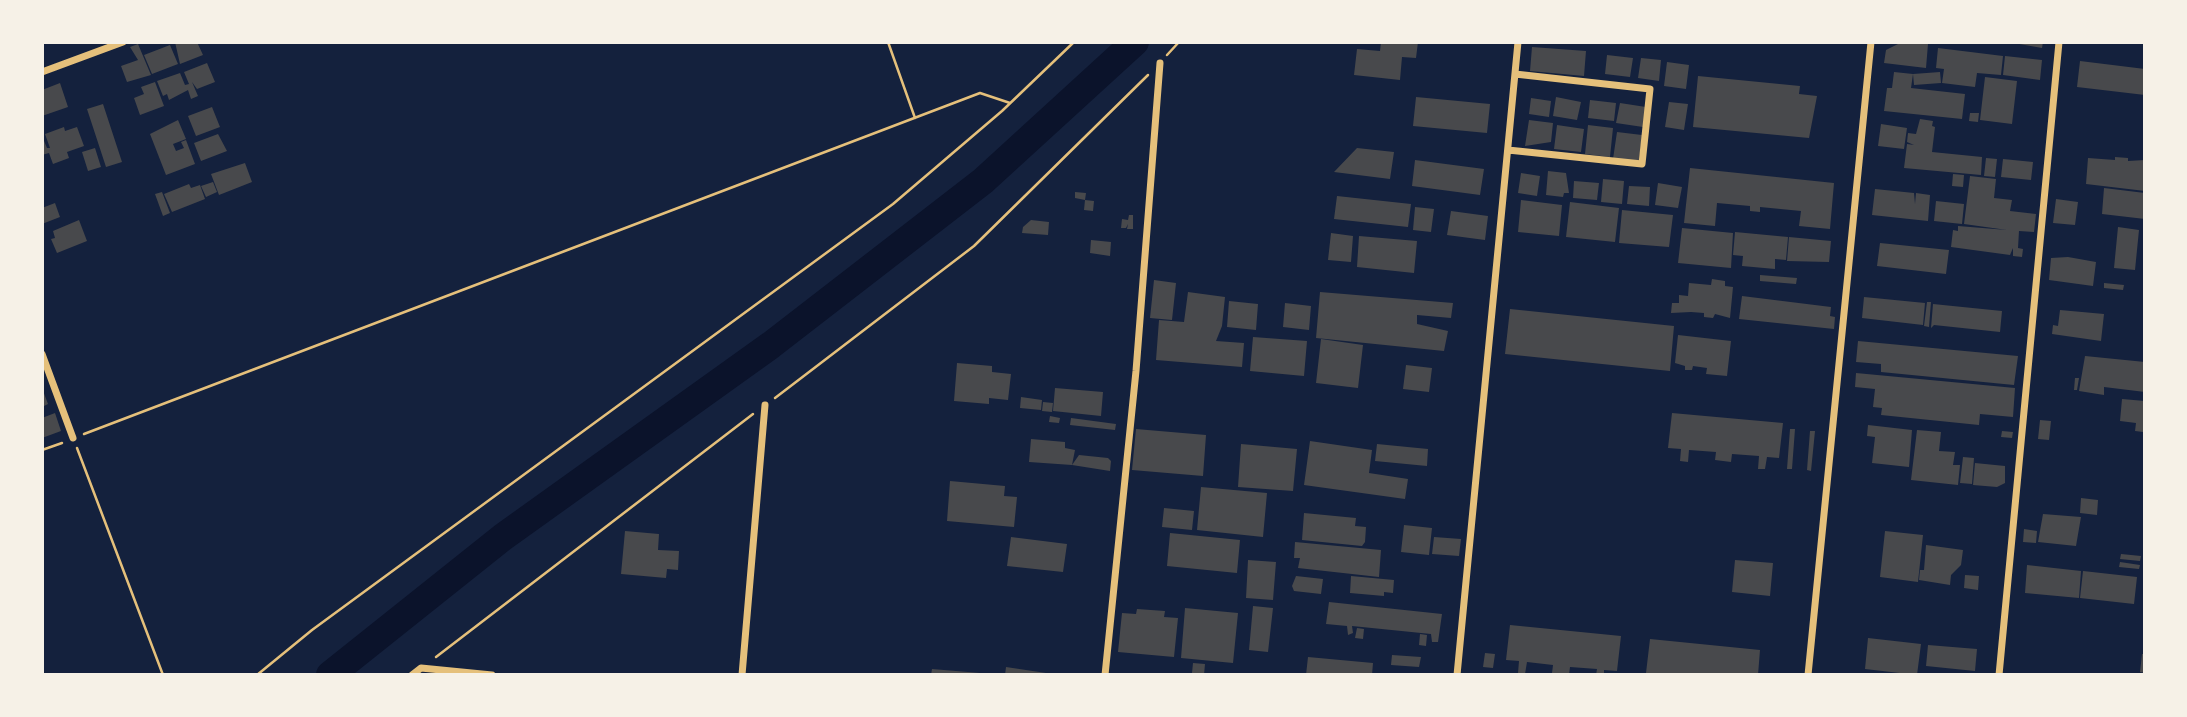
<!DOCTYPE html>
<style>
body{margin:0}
#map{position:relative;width:2187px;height:717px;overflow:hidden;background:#14213d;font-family:Helvetica,sans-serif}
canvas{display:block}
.frame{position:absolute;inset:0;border:44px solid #f6f1e7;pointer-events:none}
</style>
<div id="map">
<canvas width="2187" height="717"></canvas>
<div class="frame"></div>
</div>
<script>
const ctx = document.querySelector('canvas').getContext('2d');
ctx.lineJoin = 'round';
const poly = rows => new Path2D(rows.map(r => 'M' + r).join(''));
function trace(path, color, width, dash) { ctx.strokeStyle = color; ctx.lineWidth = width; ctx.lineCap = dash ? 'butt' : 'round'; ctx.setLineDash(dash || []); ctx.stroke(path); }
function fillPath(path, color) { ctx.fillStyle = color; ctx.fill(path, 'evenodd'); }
trace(poly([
 [330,675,503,537,771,345,983,181,1135,42]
]), '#0b132b', 28);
fillPath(poly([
 [175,42,197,42,203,55,180,64],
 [1381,42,1418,42,1416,58,1402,57,1400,80,1354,75,1357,49,1380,51],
 [1902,42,1928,44,1926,68,1884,63,1886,50],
 [2008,42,2043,42,2042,48],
 [138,44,151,75,127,82,121,66,138,60,130,47],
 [170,45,178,64,152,74,144,55],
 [1532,47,1586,51,1584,76,1530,71],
 [1938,48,2003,56,2001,75,1977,73,1975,87,1942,83,1944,69,1936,68],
 [1607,55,1633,58,1630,77,1605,74],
 [2005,56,2042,60,2040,80,2003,75],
 [1641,58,1661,60,1659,81,1638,78],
 [2080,61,2145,69,2145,95,2077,87],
 [1667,62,1689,65,1686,89,1664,86],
 [207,63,215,82,197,89,192,82,198,96,191,99,188,90,169,100,167,94,163,96,157,81,180,73,185,85,189,84,184,72],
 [1894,72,1913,74,1911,88,1965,94,1962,119,1884,111,1887,88,1892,88],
 [1940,72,1941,83,1914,85,1913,74],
 [1698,76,1800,86,1799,94,1817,96,1809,138,1693,127],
 [1985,77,2017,81,2012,124,1980,120],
 [155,82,164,106,140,115,134,98,144,94,141,87],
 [60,83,68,107,42,116,42,90],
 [1416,97,1490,104,1487,133,1413,126],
 [1556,97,1581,102,1577,120,1553,116],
 [1531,98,1551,101,1549,117,1529,114],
 [1590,100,1616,103,1614,121,1588,118],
 [1669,102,1688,104,1684,130,1665,127],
 [1620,103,1646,107,1643,127,1616,123],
 [103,104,122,162,106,167,87,109],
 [212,107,220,127,196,136,188,116],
 [1970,113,1979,113,1978,122,1969,121],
 [1920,119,1933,121,1932,126,1935,127,1932,152,1982,157,1981,175,1904,168,1907,144,1914,145,1907,142,1908,133,1916,134],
 [178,120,186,139,173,144,176,151,184,148,181,142,186,140,195,164,166,175,150,134],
 [1529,120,1553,123,1551,142,1525,146],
 [1881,124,1907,128,1904,149,1878,146],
 [1557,125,1584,129,1581,152,1554,149],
 [1588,125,1613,128,1610,157,1585,154],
 [64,127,65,131,77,127,84,146,67,152,69,158,53,164,49,153,42,155,42,136,47,148,50,148,45,134],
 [1617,132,1642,135,1639,162,1613,159],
 [218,134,227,151,201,161,194,143],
 [95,148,101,167,88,171,82,152],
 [1357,148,1394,152,1390,179,1334,172],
 [2115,157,2128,158,2128,161,2145,160,2145,191,2086,184,2088,158,2115,160],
 [1986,158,1997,159,1995,177,1984,176],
 [2003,159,2033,162,2031,180,2001,177],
 [1415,160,1484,169,1480,195,1412,186],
 [245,163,252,182,219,195,211,174],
 [1690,168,1834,183,1830,229,1799,226,1801,211,1760,207,1760,212,1750,211,1750,206,1717,203,1715,226,1684,223],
 [1548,171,1566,173,1569,193,1564,193,1563,197,1546,195],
 [1521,173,1540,176,1537,196,1518,193],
 [1953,174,1964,175,1963,187,1952,186],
 [1970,176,1996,179,1994,198,2012,200,2010,211,2036,214,2034,232,2019,231,2018,248,2023,249,2022,257,2013,256,2013,248,2010,255,1951,247,1953,230,1958,231,1958,226,2007,230,1964,224],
 [1603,179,1624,181,1622,204,1601,202],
 [1574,181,1599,183,1597,200,1573,198],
 [213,182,217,192,206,197,201,186],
 [1658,183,1682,187,1678,208,1655,205],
 [189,184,191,188,200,185,205,199,172,212,164,194],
 [1629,186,1650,187,1649,206,1627,204],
 [2104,188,2145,193,2145,219,2102,214],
 [1875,189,1914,193,1915,204,1916,193,1930,195,1928,221,1872,215],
 [162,192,170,213,163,216,155,194],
 [1075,192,1086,193,1085,200,1075,198],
 [1337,196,1411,204,1408,227,1334,219],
 [2056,199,2078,202,2075,225,2053,223],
 [1085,200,1094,201,1093,211,1084,210],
 [1521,200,1562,205,1559,236,1518,232],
 [1936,201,1964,204,1962,224,1934,221],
 [1570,202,1619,208,1615,242,1566,237],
 [55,203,60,217,42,224,42,208],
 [1415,207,1434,209,1431,232,1413,230],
 [1622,210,1673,215,1669,247,1619,243],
 [1451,211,1488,216,1485,240,1447,235],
 [1129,215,1133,215,1133,229,1127,229,1128,224,1126,228,1121,228,1122,219,1128,220],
 [79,220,87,241,57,253,51,239,55,238,53,231],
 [1031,220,1049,222,1048,235,1022,233,1023,227],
 [2118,227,2139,230,2135,270,2114,268],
 [1682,228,1733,233,1731,268,1678,263],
 [1735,232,1788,237,1786,260,1775,259,1775,269,1742,266,1743,256,1733,255],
 [1331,233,1353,236,1351,262,1328,260],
 [1359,236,1417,241,1414,273,1357,267],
 [1789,237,1831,241,1829,262,1787,261],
 [1091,240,1111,242,1110,256,1090,253],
 [1880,243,1949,250,1946,274,1877,266],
 [2068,257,2096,262,2093,286,2049,280,2051,258],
 [1760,275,1797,278,1796,284,1760,281],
 [1712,279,1725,281,1725,286,1733,287,1730,318,1715,314,1713,318,1704,317,1704,313,1691,312,1671,313,1672,303,1679,303,1679,295,1688,296,1689,283,1711,285],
 [1154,280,1176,283,1172,320,1150,318],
 [2104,283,2124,285,2123,290,2104,288],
 [1188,292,1225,297,1222,326,1216,341,1244,343,1242,367,1156,360,1159,320,1184,322],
 [1320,292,1453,303,1451,318,1417,315,1417,324,1448,331,1444,351,1316,338],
 [1742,296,1831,307,1830,316,1835,317,1834,329,1739,319],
 [1864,297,1925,303,1923,325,1862,318],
 [1229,301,1258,304,1256,330,1227,327],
 [1927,302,1931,302,1929,327,1924,326],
 [1285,303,1311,306,1309,330,1283,327],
 [1933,304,2002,311,2000,332,1934,325,1931,328],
 [1510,309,1674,326,1670,371,1505,354],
 [2060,310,2104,314,2101,341,2052,334,2053,325,2058,326],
 [1678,335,1731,341,1727,376,1706,374,1707,368,1693,366,1692,370,1685,370,1685,366,1675,363],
 [1253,337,1307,341,1304,376,1250,371],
 [1321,339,1363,345,1358,388,1316,383],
 [1858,341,2018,356,2014,385,1881,372,1881,364,1856,362],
 [2085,356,2145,362,2145,392,2104,387,2104,395,2079,391],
 [957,363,992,366,992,372,1011,374,1008,400,989,398,989,404,954,401],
 [1406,365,1432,368,1429,392,1403,389],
 [1856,373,2015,388,2013,417,1980,414,1979,425,1881,415,1882,408,1873,407,1875,389,1855,387],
 [2075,378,2079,378,2077,390,2074,390],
 [42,388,48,404,42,407],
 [1055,388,1103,392,1101,416,1053,411],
 [1021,397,1042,400,1041,410,1020,408],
 [2122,399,2145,401,2143,432,2135,431,2136,423,2120,421],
 [1043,402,1053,403,1052,412,1042,411],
 [55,413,61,431,42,438,42,418],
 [1672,413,1783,423,1779,458,1767,457,1765,469,1758,469,1759,456,1732,454,1731,462,1715,460,1716,452,1689,450,1688,462,1680,461,1681,449,1668,448],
 [1050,416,1060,418,1059,423,1049,422],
 [1071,418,1116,424,1115,430,1070,425],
 [2040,420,2051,421,2049,440,2038,439],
 [1868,425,1912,430,1909,467,1872,463,1875,437,1867,436],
 [1136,429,1206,435,1203,476,1132,470],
 [1790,429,1795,429,1792,469,1787,469],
 [1917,430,1941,432,1939,451,1955,452,1953,465,1960,465,1958,485,1911,480],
 [1810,431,1815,431,1811,471,1807,470],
 [2002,431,2013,432,2012,438,2001,437],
 [1031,439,1065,442,1065,448,1075,450,1072,465,1029,462],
 [1310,441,1372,450,1369,473,1408,479,1405,499,1304,485],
 [1241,444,1297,449,1293,491,1238,487],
 [1377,444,1428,449,1427,466,1375,461],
 [1079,455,1108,458,1111,461,1110,471,1072,465],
 [1963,457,1974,458,1972,484,1960,483],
 [1975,463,2005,466,2005,483,1997,487,1973,485],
 [950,481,1005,486,1004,496,1017,497,1014,527,947,521],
 [1201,487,1267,493,1263,537,1197,530],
 [2081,498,2098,500,2097,515,2080,513],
 [1164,508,1194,511,1192,530,1162,527],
 [1304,513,1356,518,1355,526,1366,527,1365,542,1362,546,1302,540],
 [2043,514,2081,517,2076,546,2038,542],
 [1404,525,1432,528,1429,555,1401,552],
 [2024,529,2037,531,2036,543,2023,542],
 [625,531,659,534,658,550,679,551,678,570,667,569,666,578,621,574],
 [1885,531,1923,535,1918,582,1880,577],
 [1170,533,1240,540,1237,573,1167,566],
 [1011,537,1067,544,1063,572,1007,566],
 [1434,537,1461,539,1459,556,1432,554],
 [1295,542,1381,550,1379,577,1298,568,1300,558,1294,558],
 [1926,545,1963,550,1961,565,1951,575,1950,585,1919,580,1920,570,1924,570],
 [2121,554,2141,556,2140,561,2120,559],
 [1248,560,1276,562,1273,600,1246,598],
 [1735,560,1773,563,1770,596,1732,592],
 [2120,562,2140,565,2139,569,2119,567],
 [2027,565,2081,571,2079,598,2025,593],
 [2083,571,2137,577,2134,604,2080,598],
 [1965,575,1979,576,1978,590,1964,588],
 [1296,576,1323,579,1321,594,1294,591,1292,586],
 [1351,576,1394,580,1393,593,1384,592,1384,596,1350,593],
 [1329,602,1442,614,1438,642,1432,642,1431,634,1352,626,1353,633,1348,635,1347,626,1326,624],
 [1253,606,1273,608,1268,652,1249,650],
 [1185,608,1238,613,1233,663,1181,658],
 [1137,609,1165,611,1164,617,1178,618,1174,657,1118,652,1122,613,1136,614],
 [1510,625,1621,636,1617,671,1604,670,1604,675,1596,675,1597,669,1570,667,1569,675,1552,673,1553,665,1527,662,1525,674,1518,673,1519,661,1506,660],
 [1357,628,1364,629,1363,639,1355,638],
 [1420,634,1427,635,1426,646,1419,645],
 [1868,638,1921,644,1917,675,1865,669],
 [1650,639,1760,650,1758,675,1646,673],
 [1928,645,1977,649,1975,671,1926,666],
 [1485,653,1495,654,1493,668,1483,667],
 [2142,654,2145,654,2145,673,2140,672],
 [1392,655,1421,657,1419,667,1391,665],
 [1308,657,1373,663,1372,675,1306,675],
 [1193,663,1205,664,1204,675,1192,673],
 [1006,667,1046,673,1046,675,1005,675],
 [932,669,980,673,979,675,931,675]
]), '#48494c');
trace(poly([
 [888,42,915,118],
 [1167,55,1179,42],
 [775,398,974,246,1148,75],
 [84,434,980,93,1010,103],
 [77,448,163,675],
 [42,450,62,443],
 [436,657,753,414],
 [257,675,312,630,893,204,1002,111,1074,42]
]), '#e5c07b', 2.5);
trace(poly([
 [42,72,123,42],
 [1508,150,1642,164,1650,89,1515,74],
 [42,354,73,438],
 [412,675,421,668,492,675],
 [742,675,765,405],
 [1105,675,1136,371,1160,63],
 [1457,675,1518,42],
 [1808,675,1871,42],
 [1999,675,2059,42]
]), '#e5c07b', 7);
</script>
